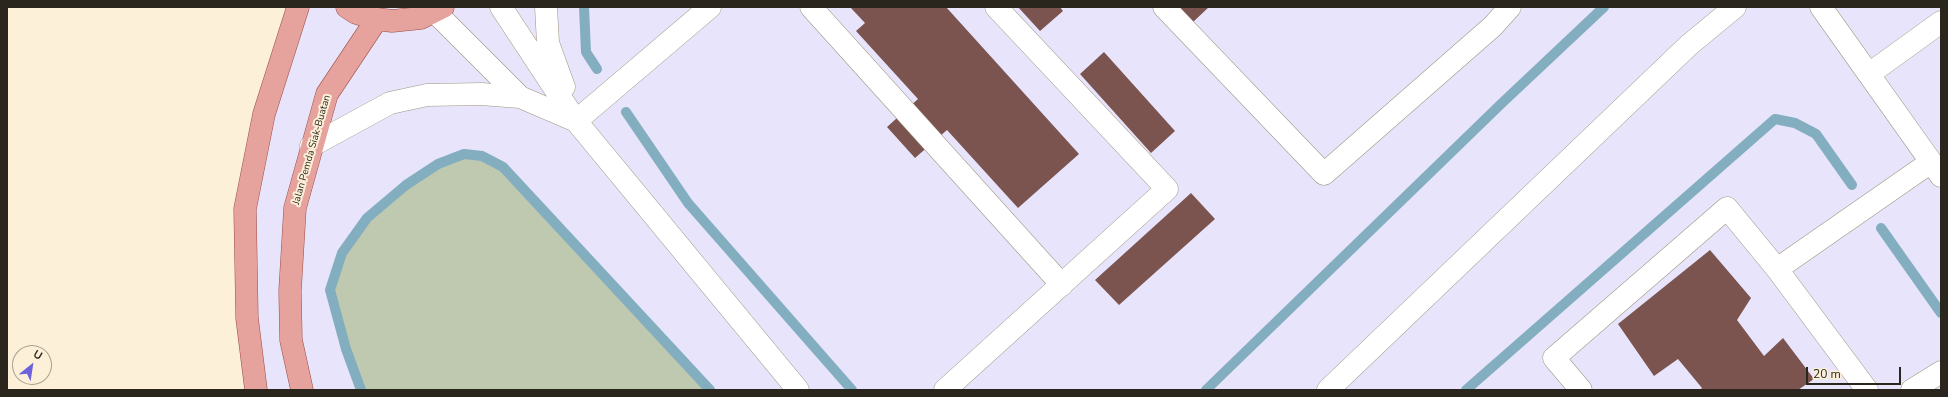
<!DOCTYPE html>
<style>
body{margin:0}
#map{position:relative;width:1948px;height:397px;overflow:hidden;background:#fdf0d9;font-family:"Nunito Sans",sans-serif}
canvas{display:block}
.frame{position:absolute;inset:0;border:8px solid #2a261d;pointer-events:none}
.north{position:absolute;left:12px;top:345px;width:40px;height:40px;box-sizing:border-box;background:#fdf0d9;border:1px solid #a99f8e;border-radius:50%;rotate:30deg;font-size:11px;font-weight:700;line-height:16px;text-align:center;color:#2a261d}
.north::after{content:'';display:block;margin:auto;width:14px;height:18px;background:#6c62dc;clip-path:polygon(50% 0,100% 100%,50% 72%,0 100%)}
.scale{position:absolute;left:1806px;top:367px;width:95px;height:18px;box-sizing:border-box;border:2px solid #2a261d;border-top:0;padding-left:5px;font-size:12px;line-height:14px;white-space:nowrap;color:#2a261d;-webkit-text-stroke:3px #fdf0d9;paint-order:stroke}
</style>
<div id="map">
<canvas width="1948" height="397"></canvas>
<div class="frame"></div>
<div class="north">U</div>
<div class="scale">20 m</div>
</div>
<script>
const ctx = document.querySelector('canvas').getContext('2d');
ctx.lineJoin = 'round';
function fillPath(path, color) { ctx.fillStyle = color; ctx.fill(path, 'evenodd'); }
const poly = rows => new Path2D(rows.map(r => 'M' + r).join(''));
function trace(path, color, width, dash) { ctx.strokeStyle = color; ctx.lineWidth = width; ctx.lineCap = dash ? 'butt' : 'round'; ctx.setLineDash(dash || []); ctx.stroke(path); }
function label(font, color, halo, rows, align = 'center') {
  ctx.font = font + ' "Nunito Sans",sans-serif'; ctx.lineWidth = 4; ctx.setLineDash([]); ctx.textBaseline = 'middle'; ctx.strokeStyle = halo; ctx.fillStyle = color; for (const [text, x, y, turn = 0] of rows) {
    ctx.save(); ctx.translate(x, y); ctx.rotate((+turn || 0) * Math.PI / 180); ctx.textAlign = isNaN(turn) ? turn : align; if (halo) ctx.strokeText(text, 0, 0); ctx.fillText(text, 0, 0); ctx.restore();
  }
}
fillPath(poly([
 [298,7,1941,7,1941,390,256,390,245,209]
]), '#e8e4fb');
fillPath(poly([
 [464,154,482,156,503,167,710,390,361,390,346,349,330,290,342,253,367,218,406,185,438,164]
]), '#bec9b0');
trace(poly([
 [584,7,586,52,597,69],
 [626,112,688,203,852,390],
 [1881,228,1941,313],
 [361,390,346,349,330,290,342,253,367,218,406,185,438,164,464,154,482,156,503,167,710,390],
 [1206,390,1502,103,1604,7],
 [1466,390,1775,119,1795,123,1816,134,1852,185]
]), '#83aec0', 10);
fillPath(poly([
 [850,7,946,7,1079,154,1018,208,947,130,915,158,887,127,918,99,856,31,865,23],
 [1018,7,1060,7,1063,11,1040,31],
 [1178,7,1209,7,1193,22],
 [1104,52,1175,131,1151,153,1080,74],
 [1191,193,1215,219,1119,305,1095,280],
 [1710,250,1751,298,1737,320,1764,356,1783,338,1814,379,1798,390,1700,390,1702,388,1678,359,1654,376,1618,324]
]), '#7b5450');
const minor = poly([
 [501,7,576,121,798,390],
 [546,7,548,43,564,87],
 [811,7,1062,285],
 [1164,7,1324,174,1493,26,1510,7],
 [1821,7,1941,176],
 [435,12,520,97,576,121],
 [1869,74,1941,22],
 [576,121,710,7],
 [311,146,390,103,427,95,481,94,520,97],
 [945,390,1167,189,996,7],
 [1328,390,1689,45,1735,7],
 [1581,390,1554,358,1727,208,1777,269],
 [1867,390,1777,269,1931,162],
 [1912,390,1941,372]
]);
const major = poly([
 [347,7,356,13,377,19,392,21,421,18,443,7],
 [256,390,247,318,245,209,264,114,298,7],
 [302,390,291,340,290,291,295,208,327,94,377,19]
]);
trace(minor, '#a19681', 23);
trace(major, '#9a4e46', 23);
trace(minor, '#fff', 22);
trace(major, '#e6a29d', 22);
label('10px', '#2a261d', '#fdf0d9', [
 ["Jalan Pemda Siak-Buatan",312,150,-74]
]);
</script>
